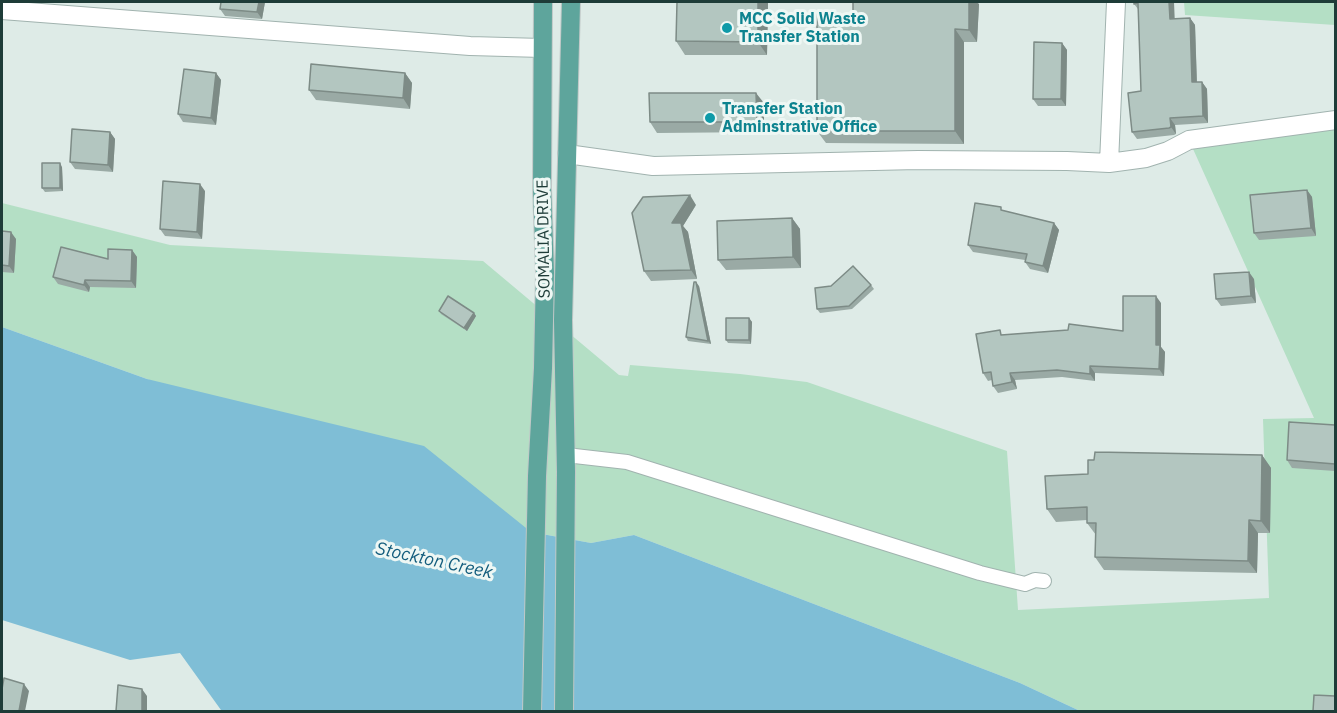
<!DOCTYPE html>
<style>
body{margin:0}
#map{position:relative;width:1337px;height:713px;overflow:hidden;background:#deebe7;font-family:"IBM Plex Sans",sans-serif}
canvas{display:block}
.frame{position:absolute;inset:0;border:3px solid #1e3c38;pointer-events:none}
</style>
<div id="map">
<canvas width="1337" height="713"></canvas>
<div class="frame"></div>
</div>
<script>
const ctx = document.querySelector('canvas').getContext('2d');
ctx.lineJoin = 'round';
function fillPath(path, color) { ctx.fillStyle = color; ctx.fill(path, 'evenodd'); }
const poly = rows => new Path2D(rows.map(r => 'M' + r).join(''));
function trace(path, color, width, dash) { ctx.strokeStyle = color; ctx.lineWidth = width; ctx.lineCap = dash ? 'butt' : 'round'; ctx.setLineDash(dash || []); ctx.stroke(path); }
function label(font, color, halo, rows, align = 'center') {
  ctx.font = font + ' "IBM Plex Sans",sans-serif'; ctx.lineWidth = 6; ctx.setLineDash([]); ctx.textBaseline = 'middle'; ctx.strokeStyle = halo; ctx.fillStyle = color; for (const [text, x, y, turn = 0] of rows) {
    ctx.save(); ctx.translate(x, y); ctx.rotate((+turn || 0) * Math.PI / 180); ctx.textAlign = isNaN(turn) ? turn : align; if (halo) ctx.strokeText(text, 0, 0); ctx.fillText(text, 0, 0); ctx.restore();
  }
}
fillPath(poly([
 [1184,2,1335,2,1335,25,1185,15],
 [1335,120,1335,711,1080,711,1020,683,634,535,591,543,531,532,147,379,2,327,2,203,170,245,483,261,619,375,628,376,630,365,740,374,807,382,1007,451,1018,610,1269,598,1263,419,1314,418,1189,140]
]), '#b4dfc5');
fillPath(poly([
 [2,327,147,379,424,446,531,532,591,543,634,535,1020,683,1080,711,224,711,221,710,180,653,130,660,2,620]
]), '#7fbed6');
const service = poly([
 [566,455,627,462,980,573,1025,584,1035,580,1044,581]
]);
const minor = poly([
 [2,10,470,46,542,48],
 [567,154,653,166,918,160,1067,161,1109,163,1146,158,1168,151,1189,140,1336,120],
 [1109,163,1116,2]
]);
const primary = poly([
 [532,712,537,476,543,368,545,273,542,188,543,2],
 [564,712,566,472,563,320,571,2]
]);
trace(service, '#a1b3af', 16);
trace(minor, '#a1b3af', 20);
trace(primary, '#c0c8c7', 20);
trace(service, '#fff', 14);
trace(minor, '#fff', 18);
trace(primary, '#5ea59c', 18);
fillPath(poly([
 [221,2,265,2,262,19,225,16,220,9],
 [677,2,768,2,767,55,685,55,676,41],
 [853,2,976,2,979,4,977,42,964,42,964,144,826,143,817,131,853,15],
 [1174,2,1174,18,1190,18,1195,25,1197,82,1202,82,1207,89,1208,123,1175,125,1176,134,1174,135,1137,139,1132,132,1141,91,1138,9,1134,4],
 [1062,43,1067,50,1066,106,1038,106,1033,99],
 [216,73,221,80,216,125,183,122,178,114],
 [405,73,412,83,410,109,316,100,309,90],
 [764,103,764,132,657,133,650,122],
 [110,132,115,139,113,172,75,169,70,162],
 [62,167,63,191,45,192,42,188],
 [1307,190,1312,197,1316,236,1259,240,1254,233],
 [205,191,202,239,165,236,160,229],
 [696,205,683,226,688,232,697,279,651,281,644,271],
 [1004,211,1054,223,1059,230,1048,273,1030,269,1025,262,1025,260,973,252,968,245],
 [792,218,800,229,801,268,726,270,718,260],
 [2,231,16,239,14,273,2,272],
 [132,250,137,257,136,288,90,287,89,292,58,284,53,277],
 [1254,279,1256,303,1221,306,1216,299],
 [871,285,874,289,852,309,820,313,817,309],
 [699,286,711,344,688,341,686,337],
 [1161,303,1161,347,1165,352,1164,376,1095,373,1095,381,1062,377,1015,380,1017,389,998,393,993,386,992,380,988,381,983,373,1004,335,1123,331],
 [439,311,474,313,476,316,467,331,441,314],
 [749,318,752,322,751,344,728,343,726,340],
 [1335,425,1335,471,1292,468,1287,460],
 [1262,455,1271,468,1270,533,1258,533,1257,573,1104,570,1095,557,1096,535,1087,523,1087,520,1056,522,1047,509,1088,474]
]), '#9aaaa5');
fillPath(poly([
 [259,2,265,2,262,19,257,12],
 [758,2,768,2,767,55,758,42],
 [969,2,976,2,979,4,977,42,969,30],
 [1169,2,1174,2,1175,26,1170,19],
 [1190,18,1195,25,1197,89,1192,82],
 [955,29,964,42,964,144,955,131],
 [1062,43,1067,50,1066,106,1061,99],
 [216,73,221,80,216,125,211,118],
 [405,73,412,83,410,109,403,98],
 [1202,82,1207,89,1208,123,1203,116],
 [756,93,764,103,764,132,757,122],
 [1170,118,1175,125,1176,134,1171,127],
 [110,132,115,139,113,172,108,165],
 [60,163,62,167,63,191,60,188],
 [200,184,205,191,202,239,197,232],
 [1307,190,1312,197,1316,236,1311,228],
 [690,195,696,205,683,226,688,232,697,279,691,270,672,223],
 [792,218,800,229,801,268,793,257],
 [1054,223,1059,230,1048,273,1043,266],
 [11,232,16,239,14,273,9,266],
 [132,250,137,257,136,288,131,281],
 [1249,272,1254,279,1256,303,1251,296],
 [85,280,90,287,89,292,84,285],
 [696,282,699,286,711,344,708,341],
 [1156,296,1161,303,1161,347,1165,352,1164,376,1159,369,1156,345],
 [474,313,476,316,467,331,464,328],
 [749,318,752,322,751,344,749,340],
 [1090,366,1095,373,1095,381,1090,374],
 [1010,373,1015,380,1017,389,1012,382],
 [1262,455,1271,468,1270,533,1261,521],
 [1249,520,1258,533,1257,573,1248,561],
 [24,684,29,691,25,711,19,711],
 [142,689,147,696,147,711,142,711]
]), '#7d8b86');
const building = poly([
 [221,2,259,2,257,12,220,9,221,2],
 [677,2,758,2,758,42,676,41,677,2],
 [853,2,969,2,969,30,955,29,955,131,817,131,817,14,853,15,853,2],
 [1134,2,1169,2,1170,19,1190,18,1192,82,1202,82,1203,116,1170,118,1171,127,1169,128,1132,132,1128,93,1141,91,1138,3,1134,4,1134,2],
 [1034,42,1062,43,1061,99,1033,99,1034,42],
 [311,64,405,73,403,98,309,90,311,64],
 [184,69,216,73,211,118,178,114,184,69],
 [649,93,756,93,757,122,650,122,649,93],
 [72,129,110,132,108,165,70,162,72,129],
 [42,163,60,163,60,188,42,188,42,163],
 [163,181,200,184,197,232,160,229,163,181],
 [1307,190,1311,228,1254,233,1250,195,1307,190],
 [690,195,672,223,681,223,691,270,644,271,632,213,643,197,690,195],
 [975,203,1001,207,1001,210,1054,223,1043,266,1025,262,1027,254,968,245,975,203],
 [792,218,793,257,718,260,717,221,792,218],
 [2,231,11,232,9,266,2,265,2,231],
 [61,247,108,259,108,249,132,250,131,281,85,280,84,285,53,277,61,247],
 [853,266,871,285,849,306,817,309,815,288,831,286,853,266],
 [1249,272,1251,296,1216,299,1214,274,1249,272],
 [694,282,696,282,708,341,686,337,694,282],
 [448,296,474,313,464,328,439,311,448,296],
 [1123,296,1156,296,1156,345,1160,345,1159,369,1090,366,1090,374,1057,370,1010,373,1012,382,993,386,991,372,983,373,976,334,1000,330,1001,335,1068,330,1069,324,1123,331,1123,296],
 [726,318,749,318,749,340,726,340,726,318],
 [1289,422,1335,425,1335,464,1287,460,1289,422],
 [1095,452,1262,455,1261,521,1249,520,1248,561,1095,557,1096,523,1087,523,1087,507,1047,509,1045,476,1088,474,1088,460,1094,460,1095,452],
 [4,678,24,684,19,711,2,711,2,689,4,678],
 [118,685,142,689,142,711,116,711,118,685],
 [1314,695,1335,696,1335,711,1313,711,1314,695]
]);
fillPath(building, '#b3c6c0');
trace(building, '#7d8b86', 1.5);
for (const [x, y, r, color] of [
 [727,28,6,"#0f9aa8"],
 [710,118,6,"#0f9aa8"]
]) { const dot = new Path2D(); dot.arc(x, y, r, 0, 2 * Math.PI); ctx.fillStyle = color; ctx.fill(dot); trace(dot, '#eef7f4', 2); }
label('bold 16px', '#0d838f', '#eef7f4', [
 ["MCC Solid Waste",739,19],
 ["Transfer Station",739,37],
 ["Transfer Station",722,109],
 ["Adminstrative Office",722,127]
], 'left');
label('16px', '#1e3c38', '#eef7f4', [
 ["SOMALIA DRIVE",544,239,-91]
]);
label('italic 18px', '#135d7d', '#eef7f4', [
 ["Stockton Creek",434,561,12]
]);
</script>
